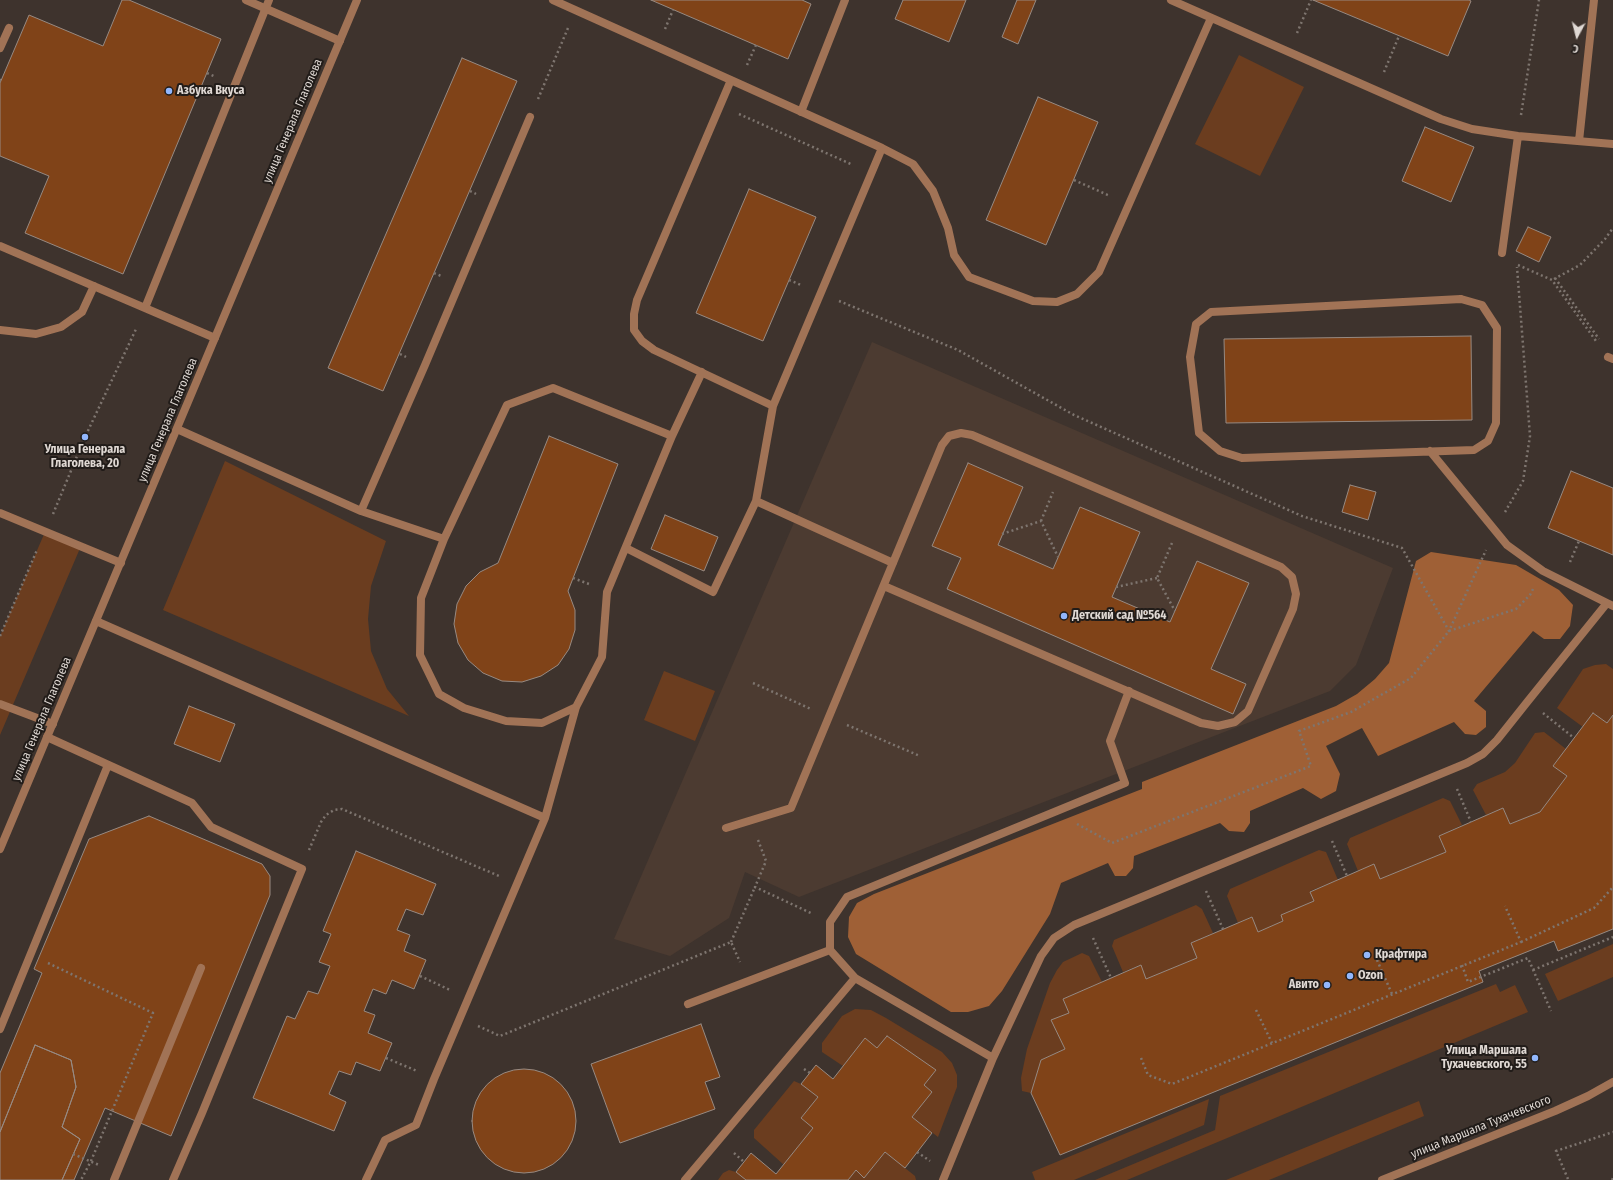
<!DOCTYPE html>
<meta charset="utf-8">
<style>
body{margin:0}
#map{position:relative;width:1613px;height:1180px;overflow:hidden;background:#3e332d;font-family:"Fira Sans Condensed",sans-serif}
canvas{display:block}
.north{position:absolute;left:1557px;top:16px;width:40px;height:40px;-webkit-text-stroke:3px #211c19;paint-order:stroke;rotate:187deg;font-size:11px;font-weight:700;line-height:16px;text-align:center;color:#dfd8d3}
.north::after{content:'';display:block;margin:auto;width:14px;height:18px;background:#dfd8d3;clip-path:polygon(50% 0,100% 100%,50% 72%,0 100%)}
</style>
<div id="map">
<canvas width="1613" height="1180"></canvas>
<div class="north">С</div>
</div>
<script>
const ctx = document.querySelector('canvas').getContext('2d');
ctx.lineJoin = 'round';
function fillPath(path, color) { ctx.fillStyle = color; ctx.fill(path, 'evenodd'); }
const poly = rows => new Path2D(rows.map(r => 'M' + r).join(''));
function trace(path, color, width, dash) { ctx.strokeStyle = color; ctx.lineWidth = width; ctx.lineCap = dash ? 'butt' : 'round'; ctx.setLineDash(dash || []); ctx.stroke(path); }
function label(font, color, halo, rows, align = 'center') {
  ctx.font = font + ' "Fira Sans Condensed",sans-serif'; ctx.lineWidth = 4; ctx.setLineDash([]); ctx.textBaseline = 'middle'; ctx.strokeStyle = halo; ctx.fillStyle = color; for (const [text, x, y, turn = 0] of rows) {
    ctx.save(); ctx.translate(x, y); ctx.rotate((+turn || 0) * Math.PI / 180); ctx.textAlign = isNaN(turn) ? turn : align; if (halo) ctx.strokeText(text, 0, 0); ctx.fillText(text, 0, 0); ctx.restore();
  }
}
fillPath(poly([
 [872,342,1393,568,1356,665,1330,691,799,897,745,872,729,918,670,956,614,939]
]), '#4c3b31');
fillPath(poly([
 [1239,55,1304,87,1260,176,1195,144],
 [225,461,386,541,371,586,368,619,371,651,387,689,409,716,163,610],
 [45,532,81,546,0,735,0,636],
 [1606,664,1613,669,1613,715,1607,723,1593,713,1583,727,1557,708,1583,669,1595,665],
 [664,671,715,691,695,741,644,720],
 [1544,732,1566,749,1553,766,1567,776,1540,812,1510,824,1503,808,1486,815,1473,790,1477,784,1505,772,1515,763,1535,733],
 [1443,798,1450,801,1462,825,1439,836,1446,852,1380,879,1374,864,1358,871,1347,844,1350,838],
 [1319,850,1326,852,1338,880,1310,891,1314,901,1281,915,1283,921,1258,932,1251,917,1238,923,1227,896,1230,889],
 [1196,905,1202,909,1213,933,1191,943,1197,958,1146,979,1140,965,1123,972,1112,946,1114,940],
 [1613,944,1613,977,1558,1001,1545,974],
 [1082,953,1089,956,1102,982,1063,999,1069,1013,1052,1020,1065,1049,1041,1060,1031,1093,1022,1091,1021,1078,1027,1049,1050,983,1057,970,1063,962],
 [1496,984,1500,992,1515,985,1528,1012,1127,1180,1095,1180,1215,1130,1220,1096],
 [855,1009,871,1010,886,1018,942,1052,952,1063,957,1075,957,1087,938,1137,912,1117,932,1092,924,1085,936,1070,877,1048,865,1038,843,1066,822,1052,822,1043,842,1016],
 [794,1081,801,1084,818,1097,801,1118,813,1128,784,1165,754,1138,754,1130],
 [1209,1099,1204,1125,1074,1180,1035,1180,1032,1172],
 [1419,1101,1424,1116,1269,1180,1226,1180],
 [885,1152,915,1176,916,1180,848,1180,856,1170,865,1177],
 [729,1170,736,1172,746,1180,718,1180,723,1173]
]), '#6b3d1f');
fillPath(poly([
 [1431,552,1516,565,1559,590,1573,605,1570,626,1560,639,1544,639,1533,631,1474,701,1486,711,1486,727,1476,735,1465,734,1454,722,1378,756,1362,728,1326,746,1340,774,1336,791,1321,799,1303,788,1250,811,1250,823,1244,832,1229,831,1220,823,1134,856,1133,868,1126,876,1115,876,1108,863,1061,883,1050,914,1002,991,989,1006,968,1012,951,1012,856,954,848,937,849,917,857,903,874,894,1142,789,1142,782,1336,706,1357,694,1375,679,1389,663,1416,561]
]), '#9f6036');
const building = poly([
 [122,0,129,0,221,39,123,274,25,233,49,176,0,156,0,83,29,15,103,46,122,0],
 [651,0,802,0,811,4,788,59,651,0],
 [903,0,966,0,949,42,895,19,903,0],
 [1017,0,1036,0,1018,44,1002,37,1017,0],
 [1313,0,1469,0,1471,1,1448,56,1313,0],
 [462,58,517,81,383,391,328,368,462,58],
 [1038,97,1098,122,1046,245,986,220,1038,97],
 [1425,127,1474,147,1451,202,1402,181,1425,127],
 [749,189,816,217,763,341,696,313,749,189],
 [1528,227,1551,237,1539,262,1516,251,1528,227],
 [1471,336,1472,420,1226,423,1224,339,1471,336],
 [549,436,618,464,568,591,575,610,575,630,569,649,558,665,541,676,522,682,502,681,483,673,468,660,458,643,454,624,457,604,466,586,480,572,498,563,549,436],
 [968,463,1023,487,998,545,1053,569,1080,507,1140,532,1112,597,1170,622,1197,561,1249,583,1211,669,1246,684,1233,714,947,589,961,558,932,546,968,463],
 [1571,471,1613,488,1613,555,1548,528,1571,471],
 [1350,485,1376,492,1368,520,1342,512,1350,485],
 [665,515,718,537,704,571,651,549,665,515],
 [189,706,235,724,220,762,174,744,189,706],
 [1593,713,1607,723,1613,715,1613,929,1558,951,1554,941,1479,971,1483,982,1060,1155,1031,1093,1041,1060,1065,1049,1051,1020,1069,1013,1063,999,1141,965,1146,979,1197,958,1191,943,1252,917,1258,932,1283,921,1281,915,1314,901,1310,892,1374,864,1380,879,1446,852,1439,836,1503,808,1510,824,1540,812,1567,776,1553,766,1593,713],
 [149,816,262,864,270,876,270,895,171,1136,105,1108,74,1180,62,1180,80,1139,62,1127,76,1087,71,1060,35,1045,0,1132,0,1073,42,973,34,969,89,839,149,816],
 [356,851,436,884,423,915,406,909,397,930,410,935,404,951,426,960,414,989,392,980,386,994,373,989,364,1011,375,1015,368,1033,392,1043,380,1071,356,1062,351,1075,339,1071,329,1094,346,1102,334,1131,253,1098,287,1016,295,1019,308,991,318,994,330,966,319,962,331,934,323,931,356,851],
 [701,1024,720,1077,705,1082,715,1109,620,1143,591,1064,701,1024],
 [887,1036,936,1070,924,1085,932,1092,912,1117,932,1133,905,1168,885,1152,864,1178,856,1170,848,1180,746,1180,736,1172,751,1153,776,1174,813,1128,801,1118,818,1097,801,1084,816,1065,833,1079,865,1038,877,1048,887,1036],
 [35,1045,71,1060,76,1087,62,1127,80,1139,62,1180,0,1180,0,1132,35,1045],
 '472 1121a52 52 0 1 1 104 0a52 52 0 1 1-104 0Z'
]);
fillPath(building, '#804318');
trace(building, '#978a82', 1);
trace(poly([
 [665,29,673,10],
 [1297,33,1311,0],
 [747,65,756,45],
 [1384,72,1399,36],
 [207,73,216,77],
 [0,80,1,80],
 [538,99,568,28],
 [739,114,853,165],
 [1521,115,1539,0],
 [1074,180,1110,196],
 [470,191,476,194],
 [1518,265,1552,280,1596,341],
 [434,273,441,276],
 [1555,278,1599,339],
 [1554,279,1580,265,1605,239,1613,228],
 [789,280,801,285],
 [839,301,958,350,1074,415,1302,516,1402,548,1449,631,1486,550],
 [400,354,406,357],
 [1505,512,1523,481,1530,436,1517,267],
 [53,514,85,437,137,327],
 [1041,521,1053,492],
 [1002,534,1041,521,1058,557],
 [1172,543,1157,578,1175,611],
 [1570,562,1579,541],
 [573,578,589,584],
 [1116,587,1157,578],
 [0,636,37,550],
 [753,683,811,709],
 [1543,713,1574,738],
 [847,725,920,756],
 [1457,789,1471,822],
 [1077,824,1112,843,1311,766,1299,731,1351,712,1411,678,1449,631,1516,609,1530,595,1533,589],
 [758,840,766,861,755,887,813,914],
 [1332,841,1347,876],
 [309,850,321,822,326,815,334,810,342,809,499,876],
 [1206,891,1223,929],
 [1093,938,1111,978],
 [731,942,755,887],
 [1521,942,1594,908,1613,887],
 [1377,960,1392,994],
 [48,963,153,1013,91,1161,81,1180],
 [1462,965,1468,982,1528,958,1551,1011],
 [1533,970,1613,937],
 [420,976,450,990],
 [1256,1010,1272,1043],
 [478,1026,500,1036,731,942,740,962],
 [386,1058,417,1071],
 [1141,1058,1148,1075,1172,1084,1521,942,1505,906],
 [804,1069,810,1073],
 [917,1152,930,1161],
 [734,1153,744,1162],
 [73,1154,99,1165],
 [1568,1179,1556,1151,1613,1132],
 [1612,1180,1613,1178]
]), '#7e756f', 2.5, [2, 3]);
trace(poly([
 [246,0,340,41],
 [553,0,882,148,913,164,933,191,948,228,954,255,969,277,1033,301,1057,302,1077,294,1099,272,1211,18],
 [1171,0,1441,119,1472,129,1518,136,1613,144],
 [0,48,9,28],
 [731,80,637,300,634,314,634,330,642,341,654,350,773,406],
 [801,112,845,0],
 [1579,141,1594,0],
 [882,148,773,406,756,501,893,563],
 [0,246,215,338],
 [1502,253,1518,136],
 [1461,299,1482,305,1497,328,1496,423,1488,441,1474,450,1242,458,1220,451,1199,433,1190,357,1196,324,1211,312,1461,299],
 [145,308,269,0],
 [0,330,36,334,61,327,82,312,94,286],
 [1608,357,1613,359],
 [177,429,361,511,444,539],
 [672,436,702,372],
 [1430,451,1507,545,1543,571,1607,603],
 [361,511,425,365,530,117],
 [0,513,121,563],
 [626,548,713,592,756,501],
 [96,621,545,818,434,1079,416,1125,385,1140,366,1180],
 [0,704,53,724],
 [47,737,192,803,211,827,302,869,202,1113,173,1180],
 [545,818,576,707,602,657,607,592,672,436,553,388,507,405,444,539,421,598,420,655,439,694,464,708,506,721,542,723,576,707],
 [726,828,791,808,942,445,949,436,961,433,972,435,1281,567,1292,577,1296,594,1293,609,1248,711,1235,722,1218,726,1201,723,884,586],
 [855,978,830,950,830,922,847,897,1125,783,1110,741,1129,691],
 [688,1004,830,950],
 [0,1029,108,765],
 [993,1058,1041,956,1054,938,1074,925,1467,763,1483,754,1497,740,1528,701,1607,603,1613,606],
 [114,1180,201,968],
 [685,1180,855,978,993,1058,943,1180]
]), '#a17356', 8);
trace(poly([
 [0,849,357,0],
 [1382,1180,1555,1111,1588,1096,1613,1082]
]), '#a17356', 8);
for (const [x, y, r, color] of [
 [169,91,4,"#92b7fd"],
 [85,437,4,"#92b7fd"],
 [1064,616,4,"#92b7fd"],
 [1367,955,4,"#92b7fd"],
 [1350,976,4,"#92b7fd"],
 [1327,985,4,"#92b7fd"],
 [1535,1058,4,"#92b7fd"]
]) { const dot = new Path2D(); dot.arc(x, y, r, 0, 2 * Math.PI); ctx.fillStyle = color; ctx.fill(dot); trace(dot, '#211c19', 1.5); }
label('bold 12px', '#dfd8d3', '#211c19', [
 ["Азбука Вкуса",177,91],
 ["Улица Генерала",85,450,"center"],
 ["Глаголева, 20",85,464,"center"],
 ["Детский сад №564",1072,616],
 ["Крафтира",1375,955],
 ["Ozon",1358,976],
 ["Авито",1319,985,"right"],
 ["Улица Маршала",1527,1051,"right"],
 ["Тухачевского, 55",1527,1065,"right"]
], 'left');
label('12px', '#dfd8d3', '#211c19', [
 ["улица Генерала Глаголева",293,121,-67],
 ["улица Генерала Глаголева",168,420,-67],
 ["улица Генерала Глаголева",42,719,-67],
 ["улица Маршала Тухачевского",1481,1127,-22]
]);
</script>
